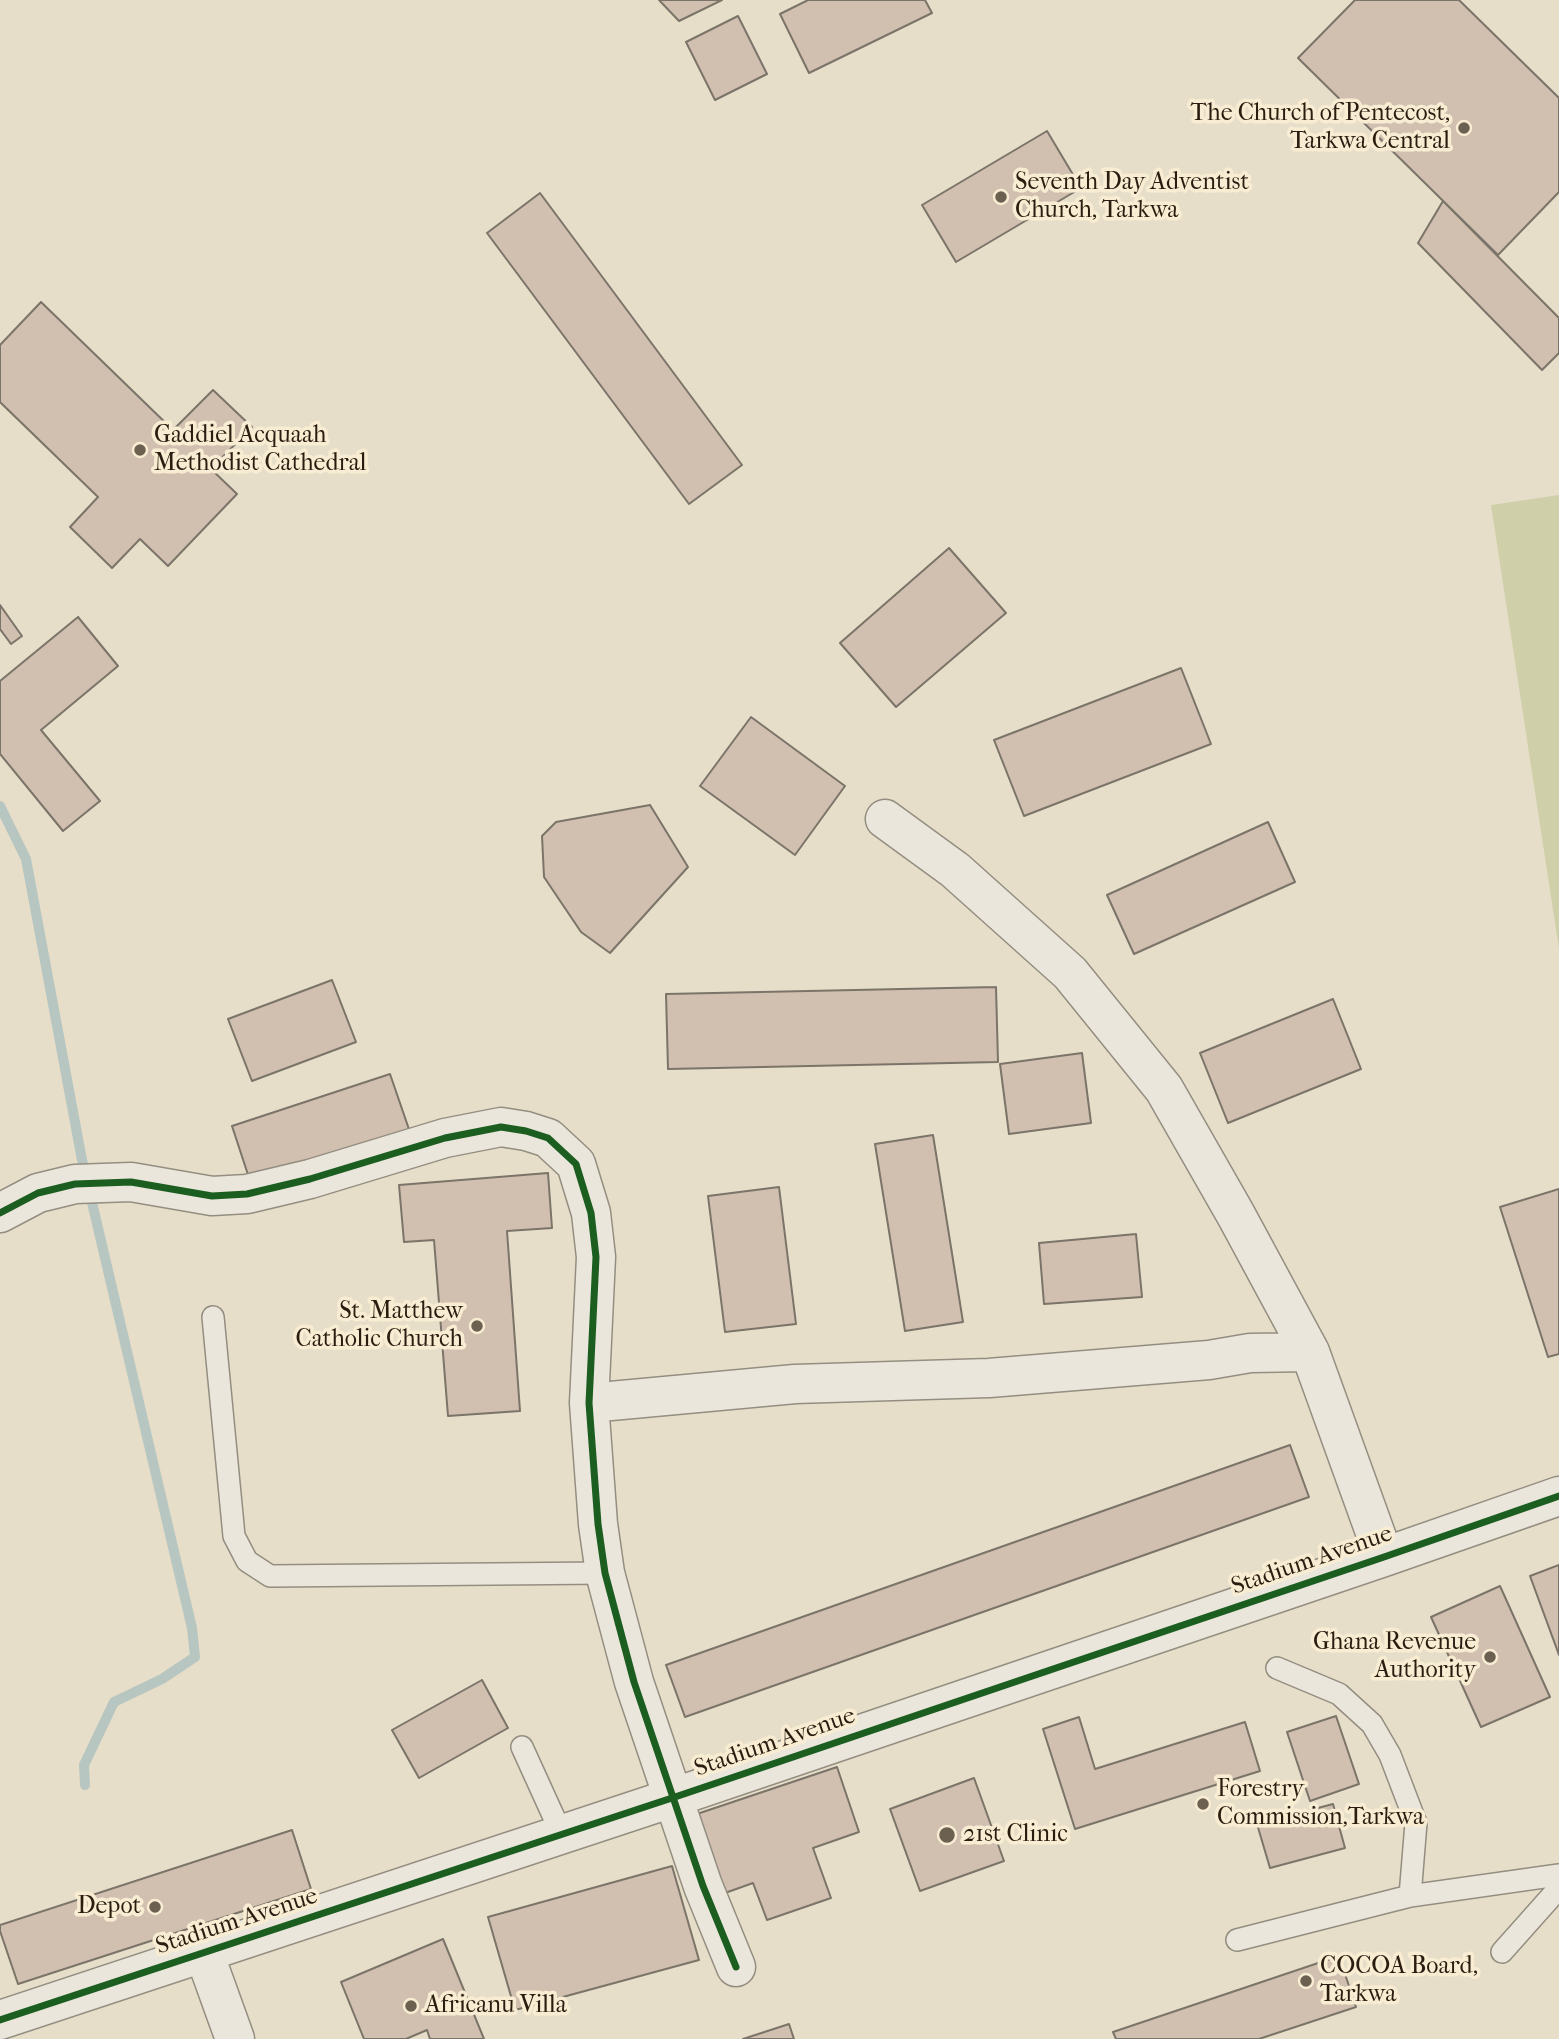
<!DOCTYPE html>
<style>
body{margin:0}
canvas{display:block;background:#e7dec9}
</style>
<canvas width="1559" height="2039"></canvas>
<script>
const ctx = document.querySelector('canvas').getContext('2d');
ctx.lineJoin = 'round';
function fillPath(path, color) { ctx.fillStyle = color; ctx.fill(path, 'evenodd'); }
const poly = rows => new Path2D(rows.map(r => 'M' + r).join(''));
function trace(path, color, width, dash) { ctx.strokeStyle = color; ctx.lineWidth = width; ctx.lineCap = dash ? 'butt' : 'round'; ctx.setLineDash(dash || []); ctx.stroke(path); }
function label(font, color, halo, rows, align = 'center') {
  ctx.font = font + ' "IM FELL French Canon",serif'; ctx.lineWidth = 7; ctx.setLineDash([]); ctx.textBaseline = 'middle'; ctx.strokeStyle = halo; ctx.fillStyle = color; for (const [text, x, y, turn = 0] of rows) {
    ctx.save(); ctx.translate(x, y); ctx.rotate((+turn || 0) * Math.PI / 180); ctx.textAlign = isNaN(turn) ? turn : align; if (halo) ctx.strokeText(text, 0, 0); ctx.fillText(text, 0, 0); ctx.restore();
  }
}
fillPath(poly([
 [1559,495,1559,949,1491,505]
]), '#cfd0aa');
trace(poly([
 [0,806,26,859,82,1160,192,1628,195,1657,162,1679,114,1702,84,1765,85,1785]
]), '#b7c6c0', 10);
const building = poly([
 [659,0,722,0,679,21,659,0],
 [808,0,925,0,932,13,809,73,780,14,808,0],
 [1355,0,1459,0,1559,98,1559,192,1498,255,1298,58,1355,0],
 [738,16,767,74,715,100,686,42,738,16],
 [1047,131,1081,188,956,262,922,205,1047,131],
 [540,193,742,465,689,504,487,233,540,193],
 [1443,201,1559,318,1559,353,1542,370,1418,243,1443,201],
 [41,302,173,430,213,390,252,427,211,469,237,494,168,566,140,539,112,568,70,527,98,497,0,402,0,345,41,302],
 [949,548,1006,613,896,707,840,643,949,548],
 [0,605,22,636,11,644,0,629,0,605],
 [78,617,118,666,41,730,100,801,63,831,0,754,0,681,78,617],
 [1181,668,1211,744,1024,816,994,740,1181,668],
 [751,717,845,786,795,855,700,786,751,717],
 [650,805,688,867,610,953,581,932,544,877,542,836,556,822,650,805],
 [1268,822,1295,882,1134,954,1107,895,1268,822],
 [332,980,356,1042,252,1081,228,1019,332,980],
 [996,987,998,1062,668,1069,666,994,996,987],
 [1333,999,1361,1069,1228,1123,1200,1053,1333,999],
 [1082,1053,1091,1123,1009,1134,1000,1064,1082,1053],
 [390,1074,412,1138,253,1190,232,1126,390,1074],
 [933,1135,963,1322,905,1331,875,1144,933,1135],
 [548,1173,552,1228,507,1231,520,1411,448,1416,434,1240,404,1242,399,1185,548,1173],
 [779,1187,796,1324,725,1332,708,1196,779,1187],
 [1559,1189,1559,1354,1548,1357,1500,1207,1559,1189],
 [1136,1234,1142,1297,1044,1304,1039,1243,1136,1234],
 [1290,1445,1309,1497,685,1717,666,1665,1290,1445],
 [1559,1565,1559,1655,1530,1576,1559,1565],
 [1500,1586,1550,1697,1481,1727,1431,1617,1500,1586],
 [482,1680,508,1728,419,1778,392,1730,482,1680],
 [1336,1716,1359,1784,1310,1801,1287,1732,1336,1716],
 [1079,1717,1095,1769,1245,1722,1260,1771,1075,1829,1043,1729,1079,1717],
 [837,1767,859,1832,813,1848,831,1898,767,1920,753,1883,725,1893,697,1814,837,1767],
 [974,1778,1004,1861,920,1891,890,1809,974,1778],
 [1333,1804,1345,1848,1270,1868,1257,1824,1333,1804],
 [292,1830,311,1889,18,1984,0,1931,0,1925,292,1830],
 [672,1866,699,1960,515,2010,488,1917,672,1866],
 [443,1939,484,2039,430,2039,427,2030,406,2039,364,2039,341,1982,443,1939],
 [1339,1956,1356,2007,1259,2039,1116,2039,1113,2032,1339,1956],
 [789,2024,794,2039,743,2039,789,2024]
]);
fillPath(building, '#d1bfb0');
trace(building, '#7b7468', 2);
const lane = poly([
 [213,1317,234,1536,247,1561,270,1576,605,1573],
 [1277,1668,1339,1694,1372,1724,1390,1755,1416,1823,1410,1896],
 [522,1747,562,1835],
 [1237,1940,1410,1896,1559,1875],
 [1502,1952,1559,1888]
]);
const street = poly([
 [885,819,955,870,1070,973,1164,1089,1236,1215,1310,1352],
 [0,1213,38,1193,75,1184,131,1182,212,1196,247,1194,310,1179,445,1138,501,1127,526,1131,548,1138,576,1164,591,1213,596,1257,589,1403,598,1524,605,1573,634,1682,703,1886,736,1967],
 [589,1403,795,1384,989,1378,1209,1360,1250,1353,1310,1352,1384,1557],
 [204,1953,235,2039],
 [0,2020,675,1797,1384,1557,1559,1496]
]);
trace(lane, '#948e81', 24);
trace(street, '#948e81', 41);
trace(lane, '#ebe6dc', 21);
trace(street, '#ebe6dc', 38);
trace(poly([
 [0,1213,38,1193,75,1184,131,1182,212,1196,247,1194,310,1179,445,1138,501,1127,526,1131,548,1138,576,1164,591,1213,596,1257,589,1403,598,1524,605,1573,634,1682,703,1886,736,1967],
 [0,2020,675,1797,1384,1557,1559,1496]
]), '#1b5e20', 7);
for (const [x, y, r, color] of [
 [1464,128,7,"#6c6151"],
 [1001,197,7,"#6c6151"],
 [140,450,7,"#6c6151"],
 [477,1326,7,"#6c6151"],
 [1490,1657,7,"#6c6151"],
 [1203,1804,7,"#6c6151"],
 [947,1835,9,"#6c6151"],
 [155,1907,7,"#6c6151"],
 [1306,1981,7,"#6c6151"],
 [411,2006,7,"#6c6151"]
]) { const dot = new Path2D(); dot.arc(x, y, r, 0, 2 * Math.PI); ctx.fillStyle = color; ctx.fill(dot); trace(dot, '#f8edd3', 2.5); }
label('24px', '#2a1d10', '#f8edd3', [
 ["The Church of Pentecost,",1450,114,"right"],
 ["Tarkwa Central",1450,142,"right"],
 ["Seventh Day Adventist",1015,183],
 ["Church, Tarkwa",1015,211],
 ["Gaddiel Acquaah",154,436],
 ["Methodist Cathedral",154,464],
 ["St. Matthew",463,1312,"right"],
 ["Catholic Church",463,1340,"right"],
 ["Ghana Revenue",1476,1643,"right"],
 ["Authority",1476,1671,"right"],
 ["Forestry",1217,1790],
 ["Commission,Tarkwa",1217,1818],
 ["21st Clinic",963,1835],
 ["Depot",141,1907,"right"],
 ["COCOA Board,",1320,1967],
 ["Tarkwa",1320,1995],
 ["Africanu Villa",425,2006]
], 'left');
label('24px', '#2a1d10', '#f8edd3', [
 ["Stadium Avenue",1312,1561,-19],
 ["Stadium Avenue",775,1743,-19],
 ["Stadium Avenue",237,1922,-18]
]);
</script>
